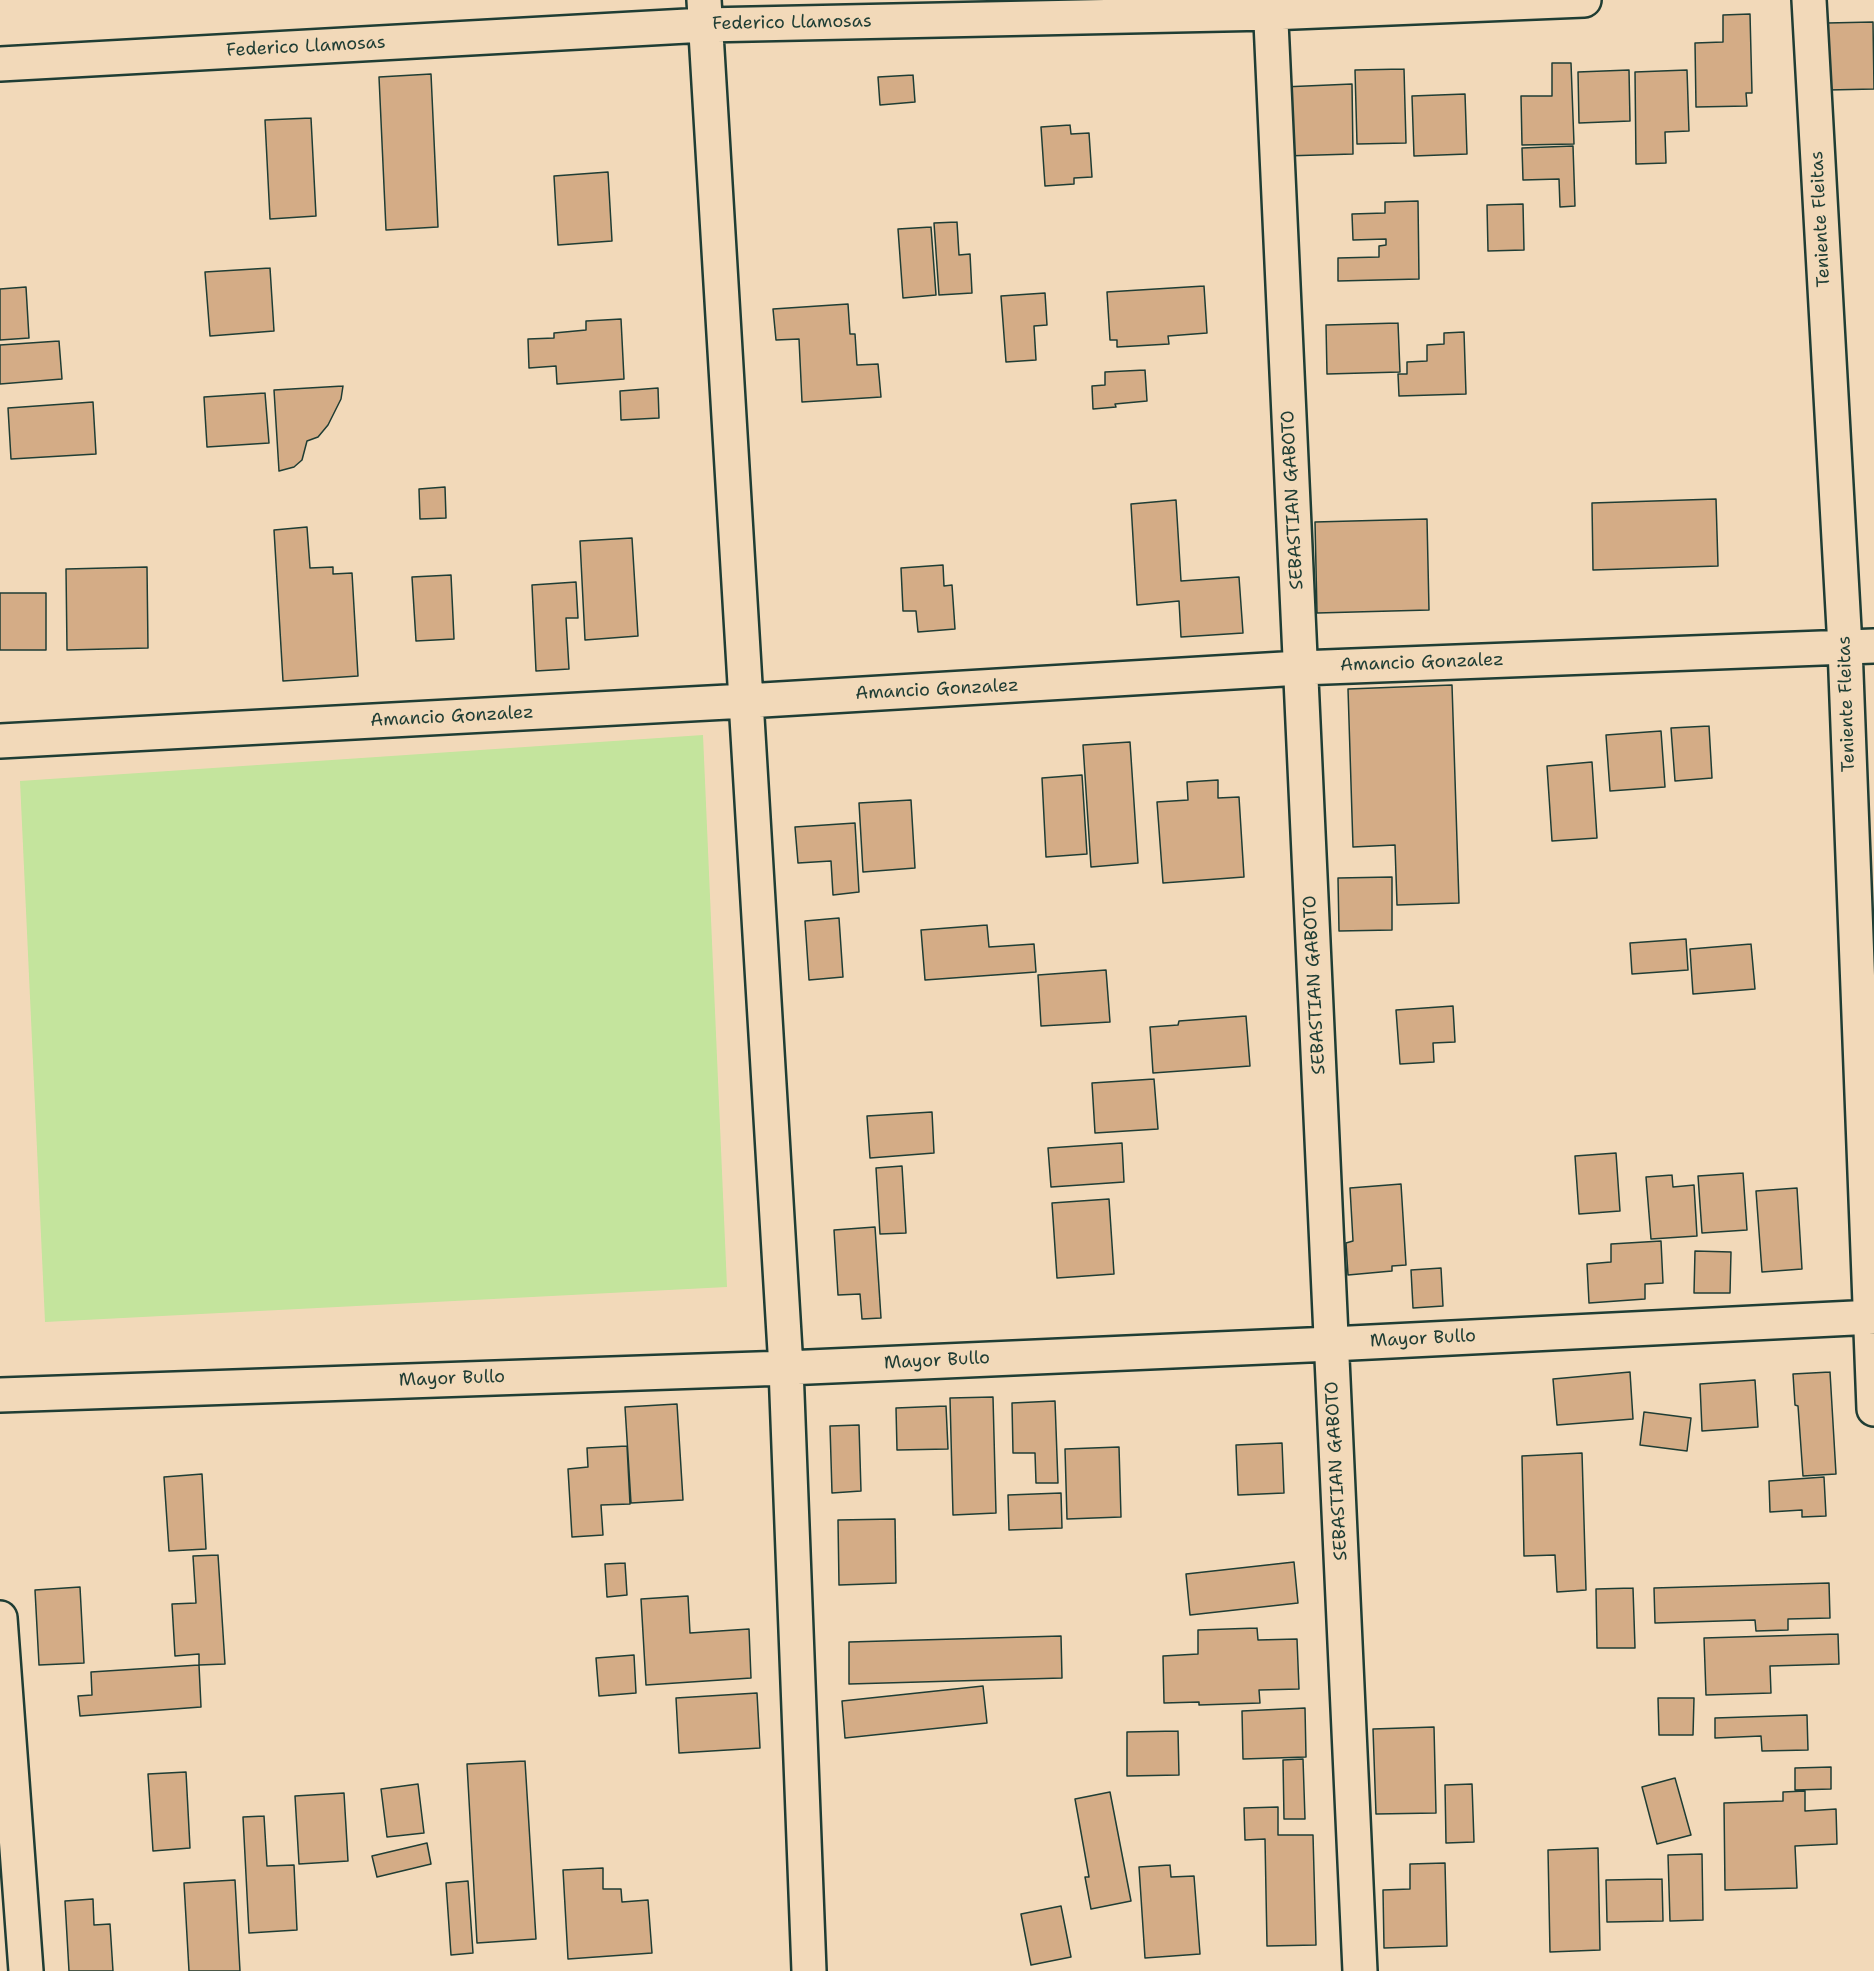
<!DOCTYPE html>
<style>
body{margin:0}
canvas{display:block;background:#f2d9b9}
</style>
<canvas width="1874" height="1971"></canvas>
<script>
const ctx = document.querySelector('canvas').getContext('2d');
ctx.lineJoin = 'round';
function fillPath(path, color) { ctx.fillStyle = color; ctx.fill(path, 'evenodd'); }
const poly = rows => new Path2D(rows.map(r => 'M' + r).join(''));
function trace(path, color, width, dash) { ctx.strokeStyle = color; ctx.lineWidth = width; ctx.lineCap = dash ? 'butt' : 'round'; ctx.setLineDash(dash || []); ctx.stroke(path); }
function label(font, color, halo, rows, align = 'center') {
  ctx.font = font + ' "Shantell Sans",sans-serif'; ctx.lineWidth = 4.5; ctx.setLineDash([]); ctx.textBaseline = 'middle'; ctx.strokeStyle = halo; ctx.fillStyle = color; for (const [text, x, y, turn = 0] of rows) {
    ctx.save(); ctx.translate(x, y); ctx.rotate((+turn || 0) * Math.PI / 180); ctx.textAlign = isNaN(turn) ? turn : align; if (halo) ctx.strokeText(text, 0, 0); ctx.fillText(text, 0, 0); ctx.restore();
  }
}
fillPath(poly([
 [703,735,727,1287,45,1322,20,781]
]), '#c4e49d');
const building = poly([
 [1750,14,1752,93,1746,93,1747,106,1696,107,1695,43,1723,42,1723,15,1750,14],
 [1873,22,1874,89,1828,90,1827,23,1873,22],
 [1552,63,1571,63,1574,144,1522,145,1521,96,1552,96,1552,63],
 [1404,69,1406,143,1357,144,1355,70,1404,69],
 [1629,70,1630,121,1579,123,1578,72,1629,70],
 [1687,70,1689,131,1665,132,1666,163,1636,164,1635,72,1687,70],
 [431,74,438,227,386,230,379,77,431,74],
 [913,75,915,102,880,105,878,77,913,75],
 [1352,84,1353,154,1284,156,1283,87,1352,84],
 [1465,94,1467,154,1414,156,1412,96,1465,94],
 [311,118,316,216,270,219,265,120,311,118],
 [1070,125,1071,134,1089,133,1092,177,1074,178,1074,184,1045,186,1041,127,1070,125],
 [1573,146,1575,206,1560,207,1559,179,1523,180,1522,148,1573,146],
 [608,172,612,241,558,245,554,176,608,172],
 [1418,201,1419,279,1338,281,1338,258,1379,257,1379,246,1386,245,1386,239,1353,240,1352,214,1385,213,1385,202,1418,201],
 [1523,204,1524,250,1488,251,1487,205,1523,204],
 [957,222,959,255,970,254,972,293,939,295,934,223,957,222],
 [931,227,936,295,903,298,898,229,931,227],
 [270,268,274,331,210,336,205,272,270,268],
 [1204,286,1207,333,1168,336,1169,344,1117,347,1117,340,1110,340,1107,292,1204,286],
 [26,287,29,338,0,340,0,289,26,287],
 [1045,293,1047,325,1034,326,1036,360,1006,362,1001,296,1045,293],
 [848,304,850,334,855,334,857,365,878,364,881,397,802,402,799,339,776,340,773,309,848,304],
 [621,319,624,379,557,384,556,366,529,368,528,339,554,338,554,333,586,330,586,321,621,319],
 [1398,323,1400,372,1327,374,1326,325,1398,323],
 [1464,332,1466,394,1399,396,1398,374,1407,374,1407,362,1427,361,1427,345,1444,344,1444,333,1464,332],
 [59,341,62,379,0,384,0,345,59,341],
 [1145,370,1147,401,1115,404,1116,407,1093,409,1092,386,1105,385,1105,372,1145,370],
 [343,386,341,399,328,425,318,437,307,441,302,460,294,467,279,471,274,390,343,386],
 [658,388,659,418,621,420,620,391,658,388],
 [265,393,269,443,207,447,204,397,265,393],
 [93,402,96,454,11,459,8,408,93,402],
 [445,487,446,518,420,519,419,489,445,487],
 [1716,499,1718,566,1593,570,1592,503,1716,499],
 [1176,500,1181,581,1239,577,1243,633,1181,637,1179,601,1137,605,1131,504,1176,500],
 [1427,519,1429,610,1317,613,1315,522,1427,519],
 [307,527,310,568,333,567,333,574,352,573,358,676,283,681,274,530,307,527],
 [632,538,638,636,585,640,580,541,632,538],
 [943,565,944,586,952,585,955,629,918,632,916,611,903,611,901,568,943,565],
 [147,567,148,648,67,650,66,569,147,567],
 [451,575,454,639,416,641,412,577,451,575],
 [576,582,578,618,566,618,569,669,536,671,532,585,576,582],
 [0,593,46,593,46,650,0,650,0,593],
 [1452,685,1459,903,1397,905,1395,845,1353,847,1348,689,1452,685],
 [1709,726,1712,778,1675,781,1671,728,1709,726],
 [1661,731,1665,787,1610,791,1606,735,1661,731],
 [1130,742,1138,863,1091,867,1083,745,1130,742],
 [1592,762,1597,838,1552,841,1547,766,1592,762],
 [1082,775,1087,854,1046,857,1042,778,1082,775],
 [1218,780,1218,798,1239,797,1244,877,1163,883,1157,802,1188,800,1187,782,1218,780],
 [911,800,915,868,863,872,859,803,911,800],
 [855,823,859,892,833,895,831,861,798,863,795,827,855,823],
 [1392,877,1392,930,1339,931,1338,878,1392,877],
 [839,918,843,977,809,980,805,921,839,918],
 [987,925,989,947,1034,944,1036,972,925,980,921,930,987,925],
 [1686,939,1688,970,1632,974,1630,943,1686,939],
 [1751,944,1755,989,1693,994,1690,949,1751,944],
 [1106,970,1110,1022,1041,1026,1038,975,1106,970],
 [1453,1006,1455,1042,1433,1043,1434,1062,1400,1064,1396,1010,1453,1006],
 [1246,1016,1250,1066,1153,1073,1150,1027,1178,1025,1179,1021,1246,1016],
 [1154,1079,1158,1129,1095,1133,1092,1083,1154,1079],
 [932,1112,934,1153,870,1158,867,1116,932,1112],
 [1122,1143,1124,1182,1051,1187,1048,1148,1122,1143],
 [1616,1153,1620,1211,1579,1214,1575,1156,1616,1153],
 [902,1166,906,1233,880,1234,876,1168,902,1166],
 [1743,1173,1747,1230,1702,1233,1698,1176,1743,1173],
 [1672,1175,1673,1187,1694,1185,1697,1236,1651,1239,1646,1177,1672,1175],
 [1401,1184,1406,1265,1392,1266,1392,1271,1348,1275,1346,1243,1353,1241,1350,1188,1401,1184],
 [1797,1188,1802,1269,1762,1272,1756,1191,1797,1188],
 [1109,1199,1114,1274,1057,1278,1052,1203,1109,1199],
 [875,1227,881,1318,862,1319,860,1294,838,1295,834,1230,875,1227],
 [1661,1241,1663,1283,1645,1284,1645,1299,1589,1303,1587,1264,1611,1262,1611,1244,1661,1241],
 [1695,1251,1731,1252,1730,1293,1694,1293,1695,1251],
 [1441,1268,1443,1306,1413,1308,1411,1270,1441,1268],
 [1630,1372,1633,1419,1557,1425,1553,1379,1630,1372],
 [1830,1372,1836,1474,1803,1476,1798,1406,1795,1405,1793,1374,1830,1372],
 [1755,1380,1758,1427,1702,1431,1700,1384,1755,1380],
 [993,1397,996,1513,953,1515,950,1398,993,1397],
 [1055,1401,1058,1483,1036,1483,1035,1453,1013,1453,1012,1403,1055,1401],
 [677,1404,683,1500,631,1503,625,1407,677,1404],
 [946,1406,948,1449,897,1450,896,1408,946,1406],
 [1644,1412,1691,1418,1687,1451,1640,1445,1644,1412],
 [859,1425,861,1491,832,1493,830,1426,859,1425],
 [1282,1443,1284,1493,1238,1495,1236,1445,1282,1443],
 [627,1446,630,1504,601,1505,603,1535,572,1537,568,1469,588,1467,587,1448,627,1446],
 [1119,1447,1121,1517,1067,1519,1065,1449,1119,1447],
 [1582,1453,1586,1590,1557,1592,1555,1555,1524,1556,1522,1456,1582,1453],
 [202,1474,206,1549,169,1551,164,1477,202,1474],
 [1824,1477,1826,1516,1802,1517,1802,1510,1770,1512,1769,1481,1824,1477],
 [1061,1493,1062,1528,1009,1530,1008,1495,1061,1493],
 [895,1519,896,1583,839,1585,838,1520,895,1519],
 [218,1555,225,1664,199,1665,199,1654,175,1656,172,1604,196,1603,193,1556,218,1555],
 [1294,1562,1298,1603,1190,1615,1186,1574,1294,1562],
 [625,1563,627,1595,607,1597,605,1564,625,1563],
 [1829,1583,1830,1618,1788,1619,1788,1630,1756,1631,1755,1620,1655,1623,1654,1588,1829,1583],
 [80,1587,84,1663,39,1665,35,1590,80,1587],
 [1633,1588,1635,1648,1597,1648,1596,1589,1633,1588],
 [688,1596,690,1633,749,1629,751,1678,646,1685,641,1599,688,1596],
 [1257,1628,1258,1640,1297,1639,1299,1689,1259,1690,1260,1703,1199,1705,1199,1702,1164,1703,1163,1656,1198,1654,1198,1630,1257,1628],
 [1838,1634,1839,1664,1770,1666,1771,1693,1706,1695,1704,1638,1838,1634],
 [1061,1636,1062,1678,849,1684,849,1642,1061,1636],
 [634,1655,636,1693,599,1696,596,1658,634,1655],
 [199,1665,201,1707,80,1716,78,1696,92,1695,91,1672,199,1665],
 [983,1686,987,1723,845,1738,842,1701,983,1686],
 [757,1693,760,1748,679,1753,676,1698,757,1693],
 [1658,1698,1694,1698,1693,1735,1659,1735,1658,1698],
 [1305,1708,1306,1757,1243,1759,1242,1711,1305,1708],
 [1807,1715,1808,1750,1762,1751,1761,1736,1715,1738,1715,1718,1807,1715],
 [1434,1727,1436,1813,1376,1814,1373,1729,1434,1727],
 [1178,1731,1179,1775,1127,1776,1127,1732,1178,1731],
 [1303,1759,1305,1819,1284,1819,1283,1760,1303,1759],
 [525,1761,536,1939,477,1943,467,1764,525,1761],
 [1831,1767,1831,1789,1795,1790,1795,1768,1831,1767],
 [186,1772,190,1848,153,1851,148,1774,186,1772],
 [1675,1778,1691,1835,1657,1844,1642,1787,1675,1778],
 [418,1784,424,1833,387,1837,381,1789,418,1784],
 [1472,1784,1474,1842,1446,1843,1445,1785,1472,1784],
 [1805,1791,1805,1811,1836,1809,1837,1844,1795,1846,1797,1888,1725,1890,1724,1803,1783,1801,1783,1792,1805,1791],
 [1110,1792,1131,1901,1091,1909,1085,1877,1089,1877,1075,1799,1110,1792],
 [344,1793,348,1861,299,1864,295,1796,344,1793],
 [1278,1807,1278,1835,1313,1835,1316,1945,1267,1946,1265,1839,1245,1840,1244,1808,1278,1807],
 [264,1816,267,1866,294,1865,297,1930,249,1933,243,1817,264,1816],
 [427,1843,431,1864,377,1877,372,1856,427,1843],
 [1598,1848,1600,1950,1550,1952,1548,1850,1598,1848],
 [1702,1854,1703,1920,1670,1921,1668,1855,1702,1854],
 [1445,1863,1447,1946,1384,1948,1383,1890,1410,1889,1410,1864,1445,1863],
 [1170,1865,1171,1877,1194,1876,1200,1954,1145,1958,1139,1867,1170,1865],
 [603,1868,603,1889,621,1889,622,1902,648,1900,652,1953,568,1959,563,1870,603,1868],
 [1662,1879,1663,1921,1607,1922,1606,1880,1662,1879],
 [235,1880,240,1971,189,1971,184,1883,235,1880],
 [468,1881,473,1953,451,1955,446,1883,468,1881],
 [93,1899,94,1925,110,1924,113,1971,69,1971,65,1901,93,1899],
 [1061,1906,1071,1957,1031,1965,1021,1914,1061,1906]
]);
fillPath(building, '#d4ac86');
trace(building, '#1f3d34', 1.5);
const minor = poly([
 [704,0,786,1368,809,1971],
 [1270,0,1360,1971],
 [1809,0,1845,647,1874,1409],
 [0,64,705,25,1270,13,1584,0],
 [0,741,746,701,1300,668,1874,646],
 [0,1395,786,1368,1331,1344,1874,1317],
 [0,1618,26,1971]
]);
trace(minor, '#1f3d34', 38);
trace(minor, '#f2d9b9', 33);
label('18px', '#1f3d34', '#f2d9b9', [
 ["Federico Llamosas",792,23,-1],
 ["Federico Llamosas",306,47,-3],
 ["Teniente Fleitas",1821,219,-93],
 ["SEBASTIAN GABOTO",1293,500,-93],
 ["Amancio Gonzalez",1422,663,-2],
 ["Amancio Gonzalez",937,690,-3],
 ["Teniente Fleitas",1847,704,-92],
 ["Amancio Gonzalez",452,717,-3],
 ["SEBASTIAN GABOTO",1315,985,-93],
 ["Mayor Bullo",1423,1339,-3],
 ["Mayor Bullo",937,1361,-3],
 ["Mayor Bullo",452,1379,-2],
 ["SEBASTIAN GABOTO",1337,1471,-93]
]);
</script>
